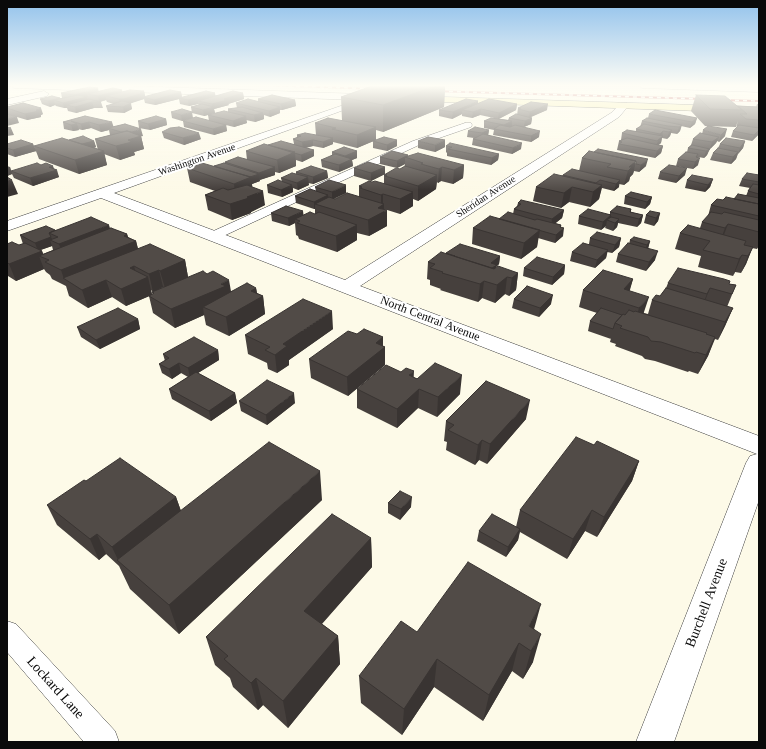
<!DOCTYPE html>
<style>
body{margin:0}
#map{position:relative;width:766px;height:749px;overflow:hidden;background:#fdfae8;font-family:"Times New Roman",serif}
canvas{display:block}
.frame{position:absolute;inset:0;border:8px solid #0a0a0a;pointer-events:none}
</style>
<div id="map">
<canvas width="766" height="749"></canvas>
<div class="frame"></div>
</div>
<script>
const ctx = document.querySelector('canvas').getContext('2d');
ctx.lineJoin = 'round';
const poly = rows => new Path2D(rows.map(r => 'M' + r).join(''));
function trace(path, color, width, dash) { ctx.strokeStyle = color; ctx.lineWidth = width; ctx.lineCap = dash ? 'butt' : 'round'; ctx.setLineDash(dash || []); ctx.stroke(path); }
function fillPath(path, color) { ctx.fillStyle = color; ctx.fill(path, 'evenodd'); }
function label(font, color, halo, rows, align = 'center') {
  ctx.font = font + ' "Times New Roman",serif'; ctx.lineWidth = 4; ctx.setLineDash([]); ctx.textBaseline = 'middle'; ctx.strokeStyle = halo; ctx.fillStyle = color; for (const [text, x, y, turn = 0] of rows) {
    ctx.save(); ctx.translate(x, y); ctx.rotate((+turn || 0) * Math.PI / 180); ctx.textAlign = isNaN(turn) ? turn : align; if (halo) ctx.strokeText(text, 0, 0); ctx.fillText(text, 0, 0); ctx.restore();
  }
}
const lane = poly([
 [465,123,471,123,472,125,471,127,419,145,217,239,213,240,209,239,207,236,209,233,413,141,465,123],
 [7,621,16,624,115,731,119,742,84,742,7,652,7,621]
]);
const street = poly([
 [10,85,103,85,361,94,366,97,399,85,413,85,114,193,345,280,611,113,621,103,627,103,629,105,619,117,360,286,759,436,759,500,674,742,636,742,746,463,750,456,757,454,101,198,7,231,7,221,358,100,14,88,10,85],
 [638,85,759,86,759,92,642,88,638,85],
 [44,91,49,94,47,96,7,105,7,99,44,91]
]);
const secondary = poly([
 [414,96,759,107,759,113,411,101,409,99,411,97,414,96]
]);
trace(lane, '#3d3d3d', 1);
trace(street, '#3d3d3d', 1);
trace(secondary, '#2c2c2c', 1);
fillPath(lane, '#fff');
fillPath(street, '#fff');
fillPath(secondary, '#f9f2a8');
const rail = poly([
 [264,85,377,89],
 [433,91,705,99],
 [719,100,759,101]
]);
trace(rail, '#ae2e30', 2);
trace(rail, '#fff', 1.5, [4]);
fillPath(poly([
 [375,85,445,85,444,107,383,132,376,130,376,140,357,148,333,142,333,144,323,148,313,146,306,148,314,150,314,156,302,162,296,160,296,166,279,173,275,172,275,175,259,180,260,181,252,184,252,187,265,205,251,212,251,213,232,220,208,210,205,195,215,191,190,182,187,168,214,166,225,163,225,162,247,160,246,151,268,145,294,144,293,139,297,138,297,135,316,135,315,123,342,121,341,97],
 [122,90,122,92,144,91,145,96,144,97,181,92,182,97,215,96,243,93,244,99,228,104,229,105,214,109,215,113,211,114,228,112,228,109,237,108,236,103,258,102,258,99,295,100,296,106,282,110,280,110,280,113,270,117,264,115,264,119,255,122,246,120,247,123,234,127,214,122,226,125,227,131,214,135,184,127,183,121,209,121,208,115,204,116,192,113,191,107,199,105,198,104,189,106,180,104,179,99,155,105,145,103,144,99,130,103,132,109,124,113,108,112,106,106,114,104,107,102,106,100,100,102,101,102,103,108,94,108,76,113,68,111,67,108,64,108,56,106,55,105,50,107,42,104,40,99,62,98,61,93],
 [696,95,738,106,756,107,757,104,759,104,759,133,758,135,752,141,731,137,733,131,738,127,736,126,738,121,736,127,705,126,691,111],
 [478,104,517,104,516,110,499,119,508,120,509,118,517,115,518,108,547,110,530,117,532,118,531,124,524,127,539,137,531,142,493,135,494,130,484,128,484,121,494,118,480,115,472,118,462,116,462,114,452,119,439,116,439,110],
 [7,107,43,114,41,115,41,117,27,120,7,114],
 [171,112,193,118,182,121,172,118],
 [649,114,697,118,695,124,690,128,681,126,680,131,677,134,671,133,670,136,667,139,662,138,661,143,658,145,663,146,661,153,655,158,617,150,619,141,622,140,621,140,622,133,636,131,636,129,640,127,642,121,648,118],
 [85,116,113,127,125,124,143,136,141,136,144,149,134,152,135,155,120,160,104,154,107,165,79,174,39,159,34,146,69,140,94,141,96,147,94,148,98,150,95,139,111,135,110,135,109,130,101,132,91,128,82,130,78,129,79,130,73,131,64,129,63,122],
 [166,119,167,125,150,130,139,128,138,121],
 [489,130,488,135,521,149,512,154,472,145,473,139,474,138,467,137,468,131],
 [703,130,725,136,719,142,717,141,716,143,710,149,709,149,707,155,704,158,698,157,698,165,693,169,676,166,678,159,687,152,688,148,691,145,693,139,702,134],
 [162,132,201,139,184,145,164,138],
 [397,140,397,146,387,151,373,148,373,141],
 [418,141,445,147,435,152,418,148],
 [745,141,743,148,738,154,736,159,731,164,710,160,713,153,718,148,720,144],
 [7,144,33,144,36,151,15,157,7,154],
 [446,146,499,154,498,160,491,165,447,156,447,153,446,152],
 [357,151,357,158,352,160,353,166,339,172,322,167,321,160,332,156,332,152],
 [589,151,646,166,639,172,634,171,633,174,630,177,629,181,624,185,619,184,619,187,614,191,602,188,599,199,590,207,569,202,561,208,533,201,536,187,563,175,579,171,582,158],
 [408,156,464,165,463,178,453,184,441,181,438,183,437,182,436,189,418,201,413,199,413,206,400,214,384,209,387,226,369,236,357,233,357,240,337,252,299,239,298,236,296,235,295,223,289,226,272,221,271,213,303,215,315,214,315,209,314,209,296,203,295,196,316,191,315,187,346,193,334,199,335,199,359,197,359,186,372,182,384,184,384,175,400,169,405,167,405,164,397,168,380,164,380,157],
 [7,166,10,167,11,171,55,169,59,177,33,186,14,178,12,174,7,176],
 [385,167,385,174,371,181,354,176,354,168],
 [327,171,328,178,313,184,308,183,309,185,298,190,293,188,293,192,282,197,268,193,267,185,282,182,281,178,296,174,296,172],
 [660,172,685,175,676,183,658,179],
 [759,175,759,246,757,249,752,248,746,264,741,273,735,272,733,276,698,267,701,256,675,249,680,233,700,228,702,222,708,216,711,205,723,200,734,199,746,196,748,191,750,188,739,186,742,179],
 [713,179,710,187,705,192,685,188,687,180],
 [625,196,652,197,650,204,645,209,624,204],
 [518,203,564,210,562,218,555,223,561,225,561,227,563,236,555,243,538,238,537,247,521,259,472,244,473,228,513,214,514,209,517,206],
 [631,209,631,212,643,215,641,223,637,227,618,223,617,227,613,231,605,228,606,226,601,230,578,224,579,216,610,214,610,212],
 [660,213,658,221,654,226,644,223,646,215],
 [110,228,127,234,128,237,136,241,138,249,185,260,188,277,231,291,256,288,257,293,263,296,265,314,229,336,206,325,204,315,175,328,153,313,149,296,126,306,112,297,88,308,69,296,66,286,52,279,50,275,46,272,44,269,16,281,8,276,7,276,7,244,19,245,23,244,20,235,55,230],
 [52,246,53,250,43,254,42,251,40,250],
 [163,287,164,287,152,292,153,294,152,294,151,290,153,292],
 [590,238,621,238,619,247,612,253,607,252,606,258,595,268,570,261,572,252,589,244],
 [630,240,650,241,648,248,655,260,646,271,616,262,618,254,629,244],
 [446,253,500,256,499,264,496,267,496,268,518,273,516,290,509,296,505,294,495,303,482,298,478,302,440,290,441,289,430,285,430,280,427,279,428,262,446,254],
 [565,265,564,274,552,285,523,276,524,268],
 [633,279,629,291,644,313,648,314,652,300,660,296,666,288,668,283,729,284,736,285,727,307,733,308,725,326,718,340,715,339,708,356,698,374,689,371,688,372,655,361,645,359,642,356,615,346,616,344,610,342,611,338,611,339,588,331,590,321,597,313,579,307,583,290],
 [514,299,551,304,539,317,512,308],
 [138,319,140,329,100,349,81,337,77,327],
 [333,329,289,360,289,365,277,373,268,369,267,363,248,354,245,335],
 [357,334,383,337,383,346,385,347,385,365,348,396,311,378,309,359],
 [218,350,219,360,198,373,235,393,237,403,211,421,172,399,169,389,188,377,181,373,172,379,162,373,159,364,165,361,163,354],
 [413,377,460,394,437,417,418,408,397,428,357,408,357,389],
 [239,401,295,403,267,425,241,411],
 [526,419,487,464,479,460,475,465,446,450,447,442,444,441,446,421],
 [594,445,639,461,632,481,597,537,585,531,567,559,520,532,518,540,506,557,477,541,479,531,516,527,520,510],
 [86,481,176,497,181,511,322,500,179,634,130,589,119,566,106,554,99,560,57,525,47,505],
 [388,503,411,507,400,520,388,513],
 [371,538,372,567,322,624,338,636,340,664,288,728,263,705,258,710,233,687,230,678,215,665,206,637],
 [534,630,533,662,523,679,512,671,483,721,434,687,402,735,361,703,359,676,417,632]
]), '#46403d');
fillPath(poly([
 [437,85,445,85,444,107,383,132,383,105],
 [98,88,99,94,87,94,88,97,87,97,88,102,66,105,67,108,64,108,63,103,76,99,75,95],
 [122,90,123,95,106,96,106,100,99,102,98,96],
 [144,91,145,96,144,97,145,98,143,97,144,99,126,105,120,105,119,99],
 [181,92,182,98,179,98,179,99,155,105,154,100],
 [215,93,216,99,198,101,198,104,189,106,188,100],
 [243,93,244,99,228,104,229,105,214,109,215,113,204,116,203,110,212,108,212,104,224,99],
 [60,98,62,102,54,100,55,105,50,107,48,101],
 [295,100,296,106,282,110,281,104],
 [478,101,478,107,462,110,462,114,452,119,453,112],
 [92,102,94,108,76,113,75,107],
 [131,103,132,109,124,113,123,107],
 [517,104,516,110,498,119,499,113],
 [548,104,547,110,529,118,530,112],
 [280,107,280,113,270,117,269,111],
 [41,108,43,114,41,115,41,117,27,120,25,114,36,110],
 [481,109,480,115,472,118,473,112],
 [192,112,193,118,182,121,181,115],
 [263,113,264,119,255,122,254,115],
 [246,116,247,123,234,127,233,121],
 [17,117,19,123,7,126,7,119],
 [532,118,531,124,524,127,525,121],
 [697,118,695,124,690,128,692,122],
 [166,119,167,125,150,130,148,124],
 [512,121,512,127,505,131,504,125],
 [89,122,91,128,82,130,81,124],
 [112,122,114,128,108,128,109,130,101,132,99,125],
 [77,124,79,130,73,131,71,125],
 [226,125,227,131,214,135,213,129],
 [682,125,680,131,677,134,679,127],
 [376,127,376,140,357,148,357,135],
 [11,128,14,135,7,136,7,129],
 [141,129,143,136,133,138,132,132],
 [727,129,725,136,719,142,721,135],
 [489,130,488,136,481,140,482,133],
 [672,130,670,136,667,139,669,132],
 [759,130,758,135,752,141,754,135],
 [540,131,539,137,531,142,531,136],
 [663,131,661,143,656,147,660,134],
 [199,133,201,139,184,145,183,138],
 [141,136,144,149,134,152,135,155,120,160,116,146,128,140],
 [719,137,716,143,710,149,712,142],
 [333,138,333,144,323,148,323,142],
 [313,140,313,146,303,148,302,142],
 [397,140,397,146,387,151,387,145],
 [445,140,445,147,435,152,435,145],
 [94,141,96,147,79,152,77,145],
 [745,141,743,148,738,154,740,148],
 [522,143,521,149,512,154,513,148],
 [33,144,36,151,15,157,13,150],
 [663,146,661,153,655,158,657,151],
 [710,149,707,155,704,158,706,151],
 [314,150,314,156,302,162,301,155],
 [104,151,107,165,79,174,75,160],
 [357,151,357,158,352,160,353,166,339,172,339,165,345,162,345,156],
 [295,152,296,166,279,173,277,160],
 [738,152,736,159,731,164,733,157],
 [499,154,498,160,491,165,492,158],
 [408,155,408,158,405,157,405,164,397,168,397,161],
 [700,158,698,165,693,169,695,162],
 [648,159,646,166,639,172,641,165],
 [636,161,633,174,630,177,629,181,624,185,629,167],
 [464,165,463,178,453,184,454,170],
 [53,166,55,171,57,170,59,177,33,186,30,178,49,167],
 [10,167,12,174,7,176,7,168],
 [275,167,275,175,260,180,259,173],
 [385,167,385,174,371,181,371,173],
 [442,167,441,181,438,183,439,169],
 [687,168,685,175,676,183,679,176],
 [327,171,328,178,313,184,313,177],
 [259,174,260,181,252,184,253,192,236,199,234,184],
 [437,175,436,189,418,201,418,186],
 [308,177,309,185,298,190,297,183],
 [713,179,710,187,705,192,708,185],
 [12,180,18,194,7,197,7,181],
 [620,180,619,187,614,191,616,184],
 [292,185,293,192,282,197,281,190],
 [346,185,346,193,332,199,332,192],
 [602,185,599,199,590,207,593,192],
 [572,187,569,202,561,208,564,193],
 [263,191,265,205,251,212,251,213,232,220,230,204],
 [413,192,413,206,400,214,400,199],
 [383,194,383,205,384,204,384,212,387,210,387,226,369,236,368,220,378,208,381,206,381,195],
 [328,195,329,202,315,204,315,209,314,209,314,202],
 [652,197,650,204,645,209,647,202],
 [564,210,562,218,551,227,552,219],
 [303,211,304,219,295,219,295,223,289,226,288,218],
 [660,213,658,221,654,226,656,218],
 [611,215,610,221,607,220,606,226,601,230,603,222],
 [643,215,641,223,637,227,639,219],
 [619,219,617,227,613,231,615,223],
 [728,224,722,240,719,244,725,228],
 [109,225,114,241,65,261,59,244],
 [357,225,357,240,337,252,336,236],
 [561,225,560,231,564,228,563,236,555,243,556,235],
 [540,230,537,247,521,259,524,243],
 [127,234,130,243,136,241,140,257,64,279,61,270],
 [51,237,53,241,50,240,52,246,38,251,35,243],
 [621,238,619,247,612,253,615,245],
 [650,241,648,249,644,253,647,245],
 [753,247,746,264,741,273,748,256],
 [608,250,606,258,595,268,597,260],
 [42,251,45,258,39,256,44,269,16,281,9,264],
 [658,251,655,260,646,271,649,262],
 [742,255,735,272,733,276,739,259],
 [500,256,499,264,496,267,496,273,490,278,491,263],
 [185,260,188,277,165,288,160,271],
 [565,265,564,274,552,285,553,277],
 [134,266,138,281,148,277,152,295,126,306,121,289,130,268],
 [159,270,163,287,153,292,149,274],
 [518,273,516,290,509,296,512,278],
 [507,277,505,294,495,303,497,285],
 [633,279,628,297,624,289],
 [106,280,112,297,88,308,82,290],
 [229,280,232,297,203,307,204,315,175,328,171,309],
 [484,281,482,298,478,302,480,284],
 [256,288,258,299,263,296,265,314,229,336,226,317,251,291],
 [710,288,703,306,700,311,707,294],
 [553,295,551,304,539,317,540,308],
 [649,297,643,315,634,326,639,308],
 [733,308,725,326,718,340,725,322],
 [332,311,333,329,289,360,289,365,277,373,275,355,283,344],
 [138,319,140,329,100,349,96,340],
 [383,337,383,348,385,347,385,365,348,396,347,377,376,343],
 [715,337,708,356,698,374,706,355],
 [218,350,219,360,190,378,188,368],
 [179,363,181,373,172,379,169,369],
 [414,371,413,390,409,375],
 [462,375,460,394,437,417,438,397],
 [419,389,418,408,397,428,397,409],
 [235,393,237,403,211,421,209,411],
 [294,393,295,403,267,425,266,415],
 [530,400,526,419,487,464,490,444],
 [482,440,479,460,475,465,478,445],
 [639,461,632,481,597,537,604,517],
 [320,471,322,500,179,634,169,605],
 [176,497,183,517,119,562,112,547],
 [412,497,411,507,400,520,401,509],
 [592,510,585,531,567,559,573,539],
 [520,529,518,540,506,557,508,547],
 [97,534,106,554,99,560,90,539],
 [371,538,372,567,308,639,304,611],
 [541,604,533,633,529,626],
 [541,634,533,662,523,679,531,651],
 [338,636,340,664,288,728,283,701],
 [519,643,512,671,483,721,489,695],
 [437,659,434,687,402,735,404,709],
 [256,678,263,705,258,710,251,683]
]), '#393432');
const building = poly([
 [375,85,437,85,383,105,341,97,375,85],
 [90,87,98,88,75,95,61,93,90,87],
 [113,88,122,90,98,96,87,94,113,88],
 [130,90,144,91,140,92,143,93,124,99,119,99,106,96,130,90],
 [170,90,181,92,154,100,143,97,170,90],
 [206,91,215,93,188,100,179,98,206,91],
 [233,91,243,93,224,99,228,100,212,104,198,101,233,91],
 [78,95,87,97,63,103,54,100,78,95],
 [272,95,295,100,281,104,258,99,272,95],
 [696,95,725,96,742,110,710,109,696,95],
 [52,96,60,98,48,101,40,99,52,96],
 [89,99,101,102,92,102,75,107,66,105,89,99],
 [248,99,280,107,269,111,236,103,248,99],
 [466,99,478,101,453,112,439,110,466,99],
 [489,99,517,104,499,113,481,109,473,112,462,110,489,99],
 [122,101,131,103,123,107,106,106,122,101],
 [531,102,548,104,530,112,518,109,521,108,518,108,531,102],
 [23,103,41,108,36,110,39,111,25,114,7,108,7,107,23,103],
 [202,104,214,107,203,110,191,107,202,104],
 [738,106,756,107,759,109,759,120,746,119,740,114,747,114,738,106],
 [242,107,263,113,254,115,228,109,242,107],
 [182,109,192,112,181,115,171,112,182,109],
 [655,110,697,118,692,122,649,114,655,110],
 [224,111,246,116,233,121,208,115,224,111],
 [7,114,17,117,7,119,7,114],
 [516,114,532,118,525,121,509,118,516,114],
 [85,116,112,122,99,125,89,122,81,124,71,121,77,124,71,125,63,122,85,116],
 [156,116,166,119,148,124,138,121,156,116],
 [196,117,226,125,213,129,183,121,196,117],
 [328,118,376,127,357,135,332,129,336,128,315,123,328,118],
 [491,118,512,121,504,125,484,121,491,118],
 [647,118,682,125,679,127,668,126,642,121,647,118],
 [125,124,141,129,132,132,127,131,121,132,108,128,125,124],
 [644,124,672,130,669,132,663,131,660,134,636,129,644,124],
 [500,125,510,127,515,125,540,131,531,136,494,129,500,125],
 [739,125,759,128,759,130,754,135,733,131,739,125],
 [708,126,727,129,721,135,703,130,708,126],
 [7,127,11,128,7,129,7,127],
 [179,127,199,133,183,138,162,132,170,128,179,127],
 [475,127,489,130,482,133,468,131,475,127],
 [627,130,663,136,657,141,622,133,627,130],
 [127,131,141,136,128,140,132,142,116,146,95,139,127,131],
 [305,133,333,138,323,142,313,140,302,142,293,139,301,136,297,135,305,133],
 [700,133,719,137,712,142,693,139,700,133],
 [483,134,522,143,513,148,473,139,483,134],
 [83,136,94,141,82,144,69,140,83,136],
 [384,137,397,140,387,145,373,141,384,137],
 [428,137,445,140,435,145,418,141,428,137],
 [62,138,104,151,75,160,34,146,62,138],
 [627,138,663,146,657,151,619,144,622,142,619,141,627,138],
 [726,138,745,141,740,148,720,144,726,138],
 [21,140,33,144,13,150,7,148,7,144,21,140],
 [281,141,314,150,301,155,268,145,281,141],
 [450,143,499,154,492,158,448,149,452,147,446,146,450,143],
 [264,144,295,152,277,160,246,151,264,144],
 [692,145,710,149,706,151,688,148,692,145],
 [344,147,357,151,345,156,332,152,344,147],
 [718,148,738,152,733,157,713,153,718,148],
 [598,149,648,159,641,165,636,164,636,161,594,152,598,149],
 [392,151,408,155,397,161,380,157,392,151],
 [589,151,636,161,629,167,632,167,628,171,607,167,611,164,582,158,589,151],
 [686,152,698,154,696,157,700,158,695,162,678,159,686,152],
 [418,153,464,165,454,170,442,167,439,169,421,164,423,163,405,157,418,153],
 [335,154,352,159,339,165,321,160,335,154],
 [238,157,275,167,259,173,225,162,238,157],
 [368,162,385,167,371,173,354,168,368,162],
 [37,163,41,165,46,163,53,166,49,167,57,170,30,178,11,171,37,163],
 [202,163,251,177,234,184,187,168,202,163],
 [224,163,259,174,250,177,214,166,224,163],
 [669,165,687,168,679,176,660,172,669,165],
 [311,166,327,171,313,177,296,172,311,166],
 [405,166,437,175,418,186,385,176,387,175,384,175,396,168,400,169,405,166],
 [572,169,620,180,616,184,600,180,596,183,563,175,572,169],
 [292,173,308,177,297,183,281,178,292,173],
 [747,173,759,175,759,182,742,179,747,173],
 [554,174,602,185,593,192,572,187,564,193,536,187,554,174],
 [692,175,713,179,708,185,687,180,692,175],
 [7,177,12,180,7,181,7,177],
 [278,180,292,185,281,190,267,185,278,180],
 [329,180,346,185,332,192,315,187,329,180],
 [369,181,372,182,375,181,413,192,400,199,383,194,381,195,360,188,362,187,359,186,369,181],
 [753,184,759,185,759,194,748,191,753,184],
 [247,185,263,191,247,197,249,198,230,204,205,195,223,188,228,190,247,185],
 [310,189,328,195,314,202,295,196,310,189],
 [631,192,652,197,647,202,625,196,631,192],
 [347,193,384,204,378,208,387,210,368,220,315,204,329,197,335,199,347,193],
 [738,194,759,198,759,204,734,199,738,194],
 [726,197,759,204,759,216,711,205,717,199,723,200,726,197],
 [521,200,564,210,552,219,514,209,521,204,518,203,521,200],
 [286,206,303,211,288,218,271,213,286,206],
 [617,206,631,209,630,212,643,215,639,219,610,212,617,206],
 [588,209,611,215,603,222,579,216,588,209],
 [650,211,660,213,656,218,646,215,650,211],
 [310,212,315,214,319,212,357,225,336,236,297,223,300,221,295,219,310,212],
 [508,212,535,220,537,219,561,225,560,227,564,228,556,235,499,219,508,212],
 [711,212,722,214,724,212,759,220,759,232,728,224,725,228,702,222,711,212],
 [490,216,540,230,524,243,473,228,490,216],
 [91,217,109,225,59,244,50,240,58,237,49,233,91,217],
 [611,217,619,219,615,223,607,220,611,217],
 [688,225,746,241,744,245,753,247,748,256,742,255,739,259,703,250,710,241,680,233,688,225],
 [46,226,55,230,49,233,51,237,35,243,20,235,46,226],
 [111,228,127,234,124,236,136,241,61,270,45,262,49,260,39,256,111,228],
 [597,232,621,238,615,245,590,238,597,232],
 [634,237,650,241,647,245,630,240,634,237],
 [12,242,19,245,25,243,42,251,9,264,7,262,7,244,12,242],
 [583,243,608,250,597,260,572,252,583,243],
 [628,243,658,251,649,262,618,254,628,243],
 [150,244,185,260,160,271,159,270,149,274,134,266,130,268,148,277,121,289,106,280,82,290,63,278,150,244],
 [460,244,500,256,491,263,497,265,492,268,454,256,455,256,446,253,460,244],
 [441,252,494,269,498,266,518,273,512,278,507,277,497,285,484,281,480,284,442,273,443,272,430,268,435,264,428,262,441,252],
 [537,257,565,265,553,277,524,268,537,257],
 [678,268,724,279,730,281,729,284,736,285,732,294,710,288,707,294,668,283,678,268],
 [603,270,633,279,624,289,649,297,639,308,583,290,603,270],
 [203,271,207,274,213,271,229,280,221,284,226,286,171,309,149,296,154,293,152,292,203,271],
 [247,283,256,288,251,291,263,296,226,317,203,307,247,283],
 [527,286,553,295,540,308,514,299,527,286],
 [666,288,733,308,725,322,652,300,656,295,660,296,666,288],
 [303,299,332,311,283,344,287,346,275,355,265,350,270,347,245,335,303,299],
 [118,308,138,319,96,340,77,327,118,308],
 [601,308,622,315,615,323,613,329,590,321,601,308],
 [629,310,634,312,635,311,707,333,706,334,715,337,706,355,696,352,695,353,661,342,651,341,648,337,620,328,622,326,615,323,623,314,625,315,629,310],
 [364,329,383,337,376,343,385,347,347,377,309,359,348,331,357,334,364,329],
 [194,337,218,350,188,368,179,363,169,369,159,364,169,358,163,354,194,337],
 [435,363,462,375,438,397,419,389,397,409,357,389,386,365,401,372,406,368,414,371,409,375,417,379,435,363],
 [196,372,235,393,209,411,169,389,196,372],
 [267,380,294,393,266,415,239,401,267,380],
 [486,381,530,400,490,444,482,440,478,445,448,430,454,425,446,421,486,381],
 [576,437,594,445,597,441,639,461,604,517,592,510,573,539,520,510,576,437],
 [269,442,320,471,169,605,117,560,269,442],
 [120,458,176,497,112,547,97,534,90,539,47,505,84,480,86,481,120,458],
 [400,491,412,497,401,509,388,503,400,491],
 [332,514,371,538,304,611,338,636,283,701,256,678,251,683,224,659,228,656,206,637,332,514],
 [492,514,520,529,508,547,479,531,492,514],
 [468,562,541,604,529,626,541,634,531,651,519,643,489,695,437,659,404,709,359,676,401,621,417,632,468,562]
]);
fillPath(building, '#514b47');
trace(building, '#393432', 1);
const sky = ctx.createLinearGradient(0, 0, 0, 190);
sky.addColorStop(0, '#92c2ec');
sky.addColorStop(0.45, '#fefdf5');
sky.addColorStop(1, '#fefdf500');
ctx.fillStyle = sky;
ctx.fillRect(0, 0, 766, 190);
label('10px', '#0a0a0a', '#fff', [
 ["Washington Avenue",197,160,-19],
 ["Sheridan Avenue",486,197,-33]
]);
label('12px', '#0a0a0a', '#fff', [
 ["North Central Avenue",430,319,21]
]);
label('14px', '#0a0a0a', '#fff', [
 ["Burchell Avenue",707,603,-69],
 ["Lockard Lane",55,688,48]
]);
</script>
